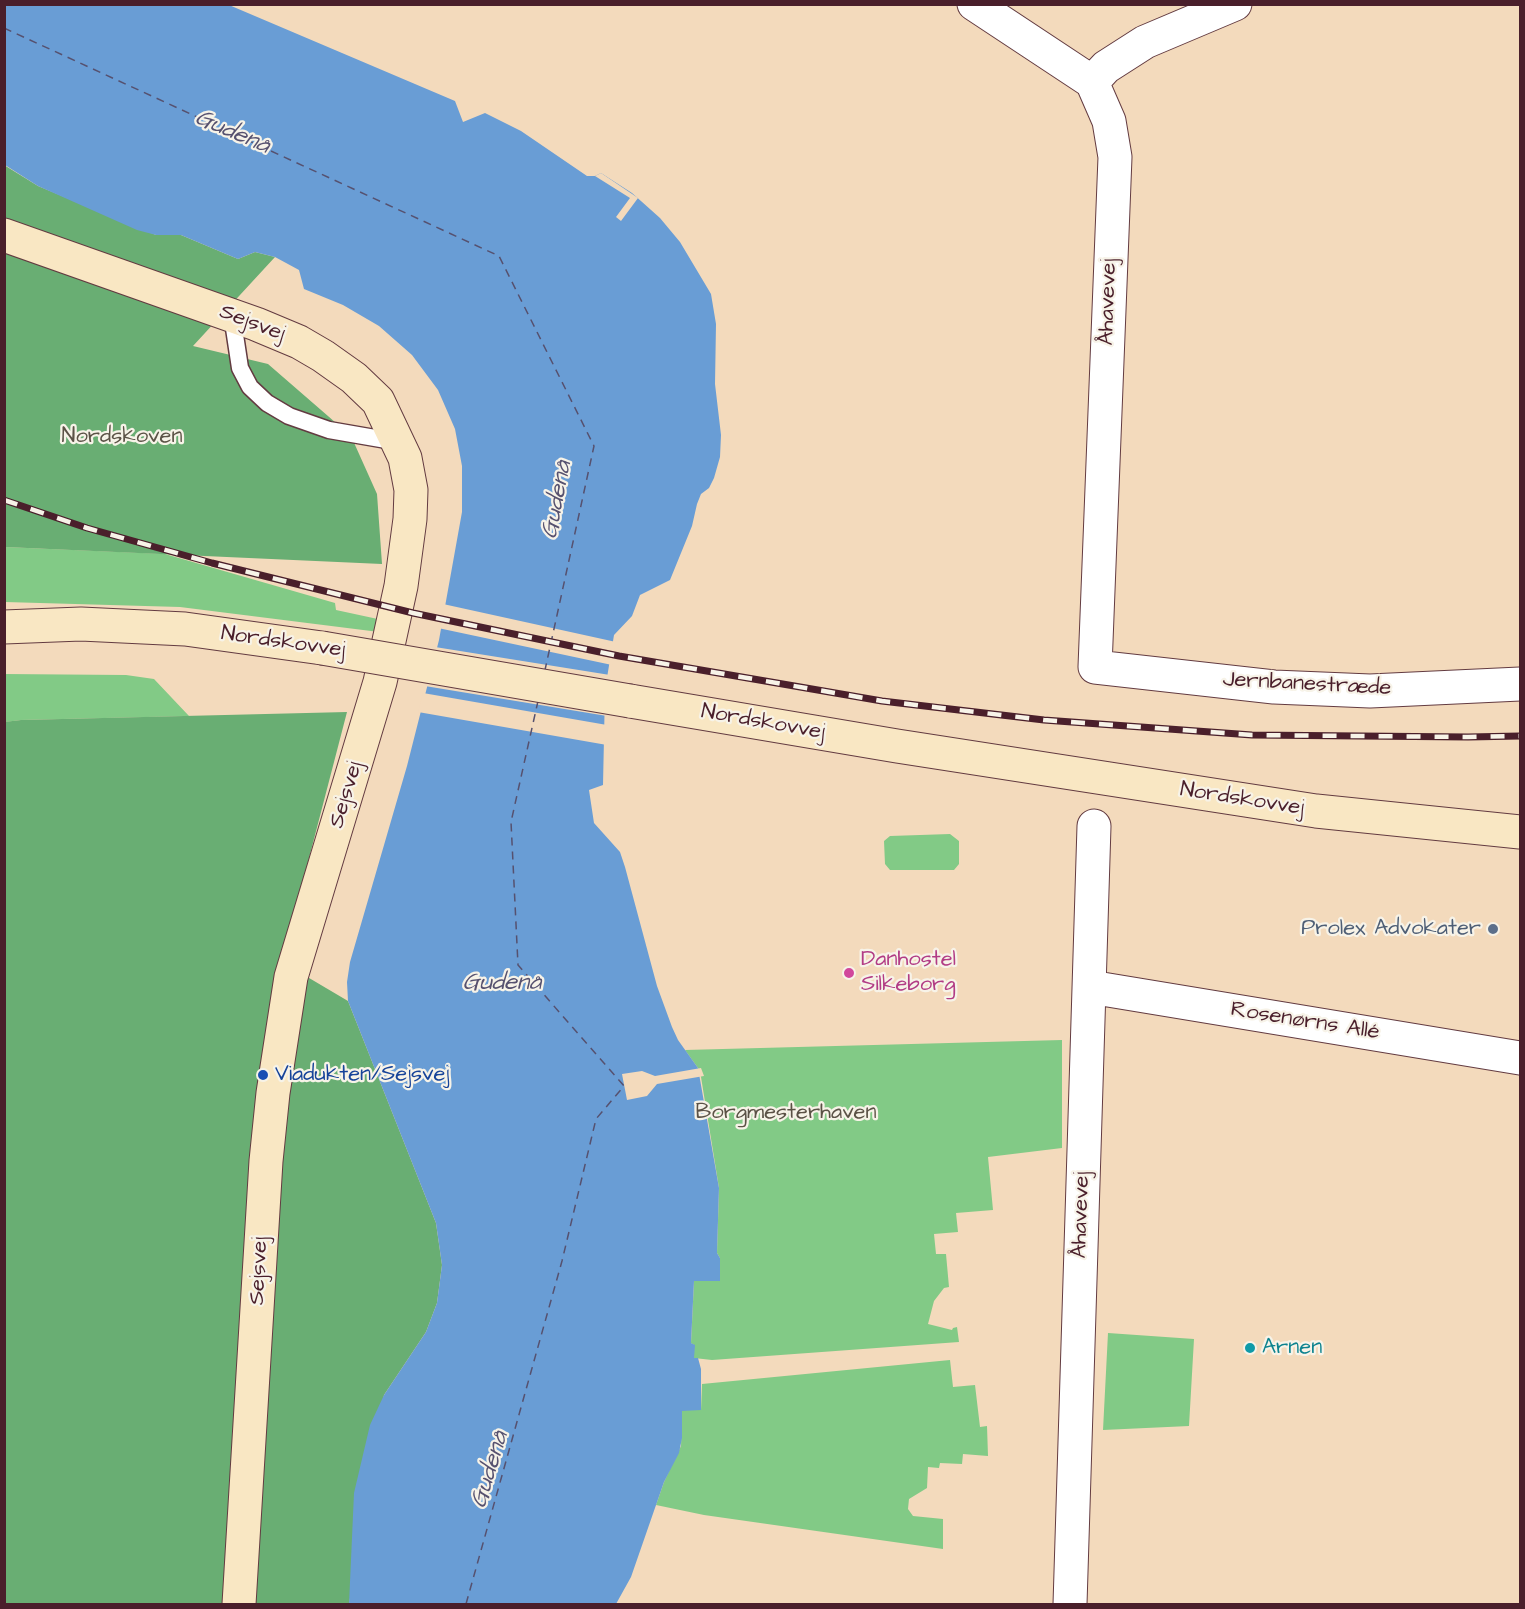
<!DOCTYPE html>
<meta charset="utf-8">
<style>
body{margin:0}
#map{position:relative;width:1525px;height:1609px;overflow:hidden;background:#f3dabc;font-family:"Architects Daughter",sans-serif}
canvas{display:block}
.frame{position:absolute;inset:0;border:6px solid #4a1f2b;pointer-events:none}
</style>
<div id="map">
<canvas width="1525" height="1609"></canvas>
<div class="frame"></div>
</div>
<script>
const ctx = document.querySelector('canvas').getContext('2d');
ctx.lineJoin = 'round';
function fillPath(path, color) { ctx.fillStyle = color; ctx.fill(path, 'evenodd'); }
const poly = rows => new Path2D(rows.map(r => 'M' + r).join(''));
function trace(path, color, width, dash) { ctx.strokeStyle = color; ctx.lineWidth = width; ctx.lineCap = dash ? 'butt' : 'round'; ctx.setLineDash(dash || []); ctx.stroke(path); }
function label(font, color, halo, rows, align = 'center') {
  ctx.font = font + ' "Architects Daughter",sans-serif'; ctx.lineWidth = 4.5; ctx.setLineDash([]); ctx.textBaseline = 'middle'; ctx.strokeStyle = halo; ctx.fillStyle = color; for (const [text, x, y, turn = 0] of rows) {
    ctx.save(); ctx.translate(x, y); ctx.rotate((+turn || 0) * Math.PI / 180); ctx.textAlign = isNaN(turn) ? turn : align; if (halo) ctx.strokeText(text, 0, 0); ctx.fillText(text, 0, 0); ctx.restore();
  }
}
fillPath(poly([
 [5,547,165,554,335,603,336,610,387,621,379,632,180,607,5,602],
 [4,674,126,675,154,679,189,716,21,720,5,722],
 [950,834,959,841,959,864,954,870,890,870,885,864,884,841,890,836],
 [1062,1040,1062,1148,988,1157,993,1210,956,1213,958,1232,934,1234,936,1254,946,1254,949,1287,944,1288,934,1301,928,1324,952,1330,953,1328,957,1327,959,1342,712,1360,694,1358,694,1345,691,1343,694,1281,720,1281,720,1258,717,1253,719,1188,701,1077,698,1068,685,1050],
 [1108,1333,1194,1339,1189,1426,1103,1430],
 [950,1360,953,1387,975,1385,980,1427,987,1426,988,1456,963,1454,962,1464,940,1463,939,1468,928,1467,927,1488,909,1499,908,1509,913,1516,943,1519,943,1549,704,1515,656,1505,664,1482,681,1446,682,1410,701,1410,702,1384]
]), '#82ca86');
fillPath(poly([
 [4,165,38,186,156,235,181,235,238,259,255,252,275,257,193,346,268,364,351,436,377,494,382,564,5,547],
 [347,712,282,962,348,1001,436,1223,442,1265,437,1303,426,1332,384,1395,349,1604,5,1604,4,722,21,720]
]), '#69ae73');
fillPath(poly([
 [4,5,229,5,455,101,463,122,485,113,521,131,587,176,595,176,601,173,632,193,660,218,680,242,711,294,716,324,715,384,721,435,720,457,714,478,709,488,701,494,697,504,692,526,670,580,640,595,632,616,614,635,605,690,603,785,589,790,594,823,620,852,625,867,657,986,672,1027,678,1040,698,1068,719,1188,717,1253,720,1258,720,1281,694,1281,691,1343,695,1345,694,1358,698,1358,701,1369,701,1410,682,1411,682,1438,679,1453,664,1482,631,1577,616,1604,349,1604,354,1493,370,1425,384,1395,426,1332,437,1303,442,1265,436,1223,348,1001,347,982,350,962,407,766,439,640,462,512,462,466,455,429,438,390,412,355,379,326,343,305,304,289,299,270,275,257,255,252,238,259,181,235,156,235,137,230,38,186,5,165]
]), '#699dd5');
fillPath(poly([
 [601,173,638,198,621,221,616,217,630,198,595,176],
 [443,604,616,642,612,665,438,628],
 [435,647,610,675,607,716,425,686],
 [423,693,607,725,607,745,418,712],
 [701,1068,704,1076,657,1084,647,1096,627,1100,622,1074,642,1071,655,1076]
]), '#f3dabc');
trace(poly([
 [4,28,499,256,594,446,545,670],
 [466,1604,562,1261,596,1119,624,1086,518,965,511,822,538,701]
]), '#56516f', 1.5, [8, 6]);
const lane = poly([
 [232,315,240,368,250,387,267,403,289,416,329,430,398,442]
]);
const street = poly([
 [974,4,1092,82,1109,121,1115,157,1095,667,1274,687,1370,691,1520,684],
 [1092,82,1106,67,1145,42,1235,4],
 [1090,987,1520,1058],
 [1070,1604,1094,826]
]);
const secondary = poly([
 [4,235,256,324,299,342,323,356,354,378,378,401,405,458,411,490,410,519,401,586,380,682,291,977,273,1093,266,1161,239,1604],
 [4,627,81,624,185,629,322,648],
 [630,701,897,746,1316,811,1520,832]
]);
trace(lane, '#633b41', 19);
trace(street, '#633b41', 35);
trace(secondary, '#633b41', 35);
trace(lane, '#fff', 16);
trace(street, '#fff', 33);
trace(secondary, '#f9e7c3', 33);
const rail = poly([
 [4,500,87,528,212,563,413,613,619,656,882,701,1044,720,1252,735,1468,737,1520,736]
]);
trace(rail, '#4a1f2b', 7);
trace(rail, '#f7f3e8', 4.5, [14]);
const secondaryBridge = poly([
 [322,648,630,701]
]);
trace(secondaryBridge, '#633b41', 35, []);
trace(secondaryBridge, '#f9e7c3', 33);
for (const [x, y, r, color] of [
 [1493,929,6,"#5c6f8a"],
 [849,973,6,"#d1479c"],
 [263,1075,6,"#1a4fb4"],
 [1250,1348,6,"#0f9aa8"]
]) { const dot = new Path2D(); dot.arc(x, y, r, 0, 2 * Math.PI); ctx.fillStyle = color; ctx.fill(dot); trace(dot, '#f7f3e8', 2); }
label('22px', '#4a1f2b', '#f7f3e8', [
 ["Åhavevej",1109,302,-88],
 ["Sejsvej",252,324,21],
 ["Nordskovvej",283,643,8],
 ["Jernbanestræde",1307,685,3],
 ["Nordskovvej",763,723,10],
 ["Sejsvej",347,795,-73],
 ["Nordskovvej",1242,800,9],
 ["Rosenørns Allé",1305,1022,9],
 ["Åhavevej",1082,1215,-88],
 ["Sejsvej",260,1271,-87]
]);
label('22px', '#5b5246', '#f7f3e8', [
 ["Nordskoven",122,437],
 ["Borgmesterhaven",786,1113]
]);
label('22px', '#4e5e75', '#f7f3e8', [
 ["Prolex Advokater",1481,929]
], 'right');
label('22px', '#b23c85', '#f7f3e8', [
 ["Danhostel",861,960],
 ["Silkeborg",861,985]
], 'left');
label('22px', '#164399', '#f7f3e8', [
 ["Viadukten/Sejsvej",275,1075]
], 'left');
label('22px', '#0d838f', '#f7f3e8', [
 ["Arnen",1262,1348]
], 'left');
label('italic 24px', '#56516f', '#f7f3e8', [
 ["Gudenå",232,133,23],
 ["Gudenå",558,500,-79],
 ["Gudenå",502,984],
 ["Gudenå",491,1470,-73]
]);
</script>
